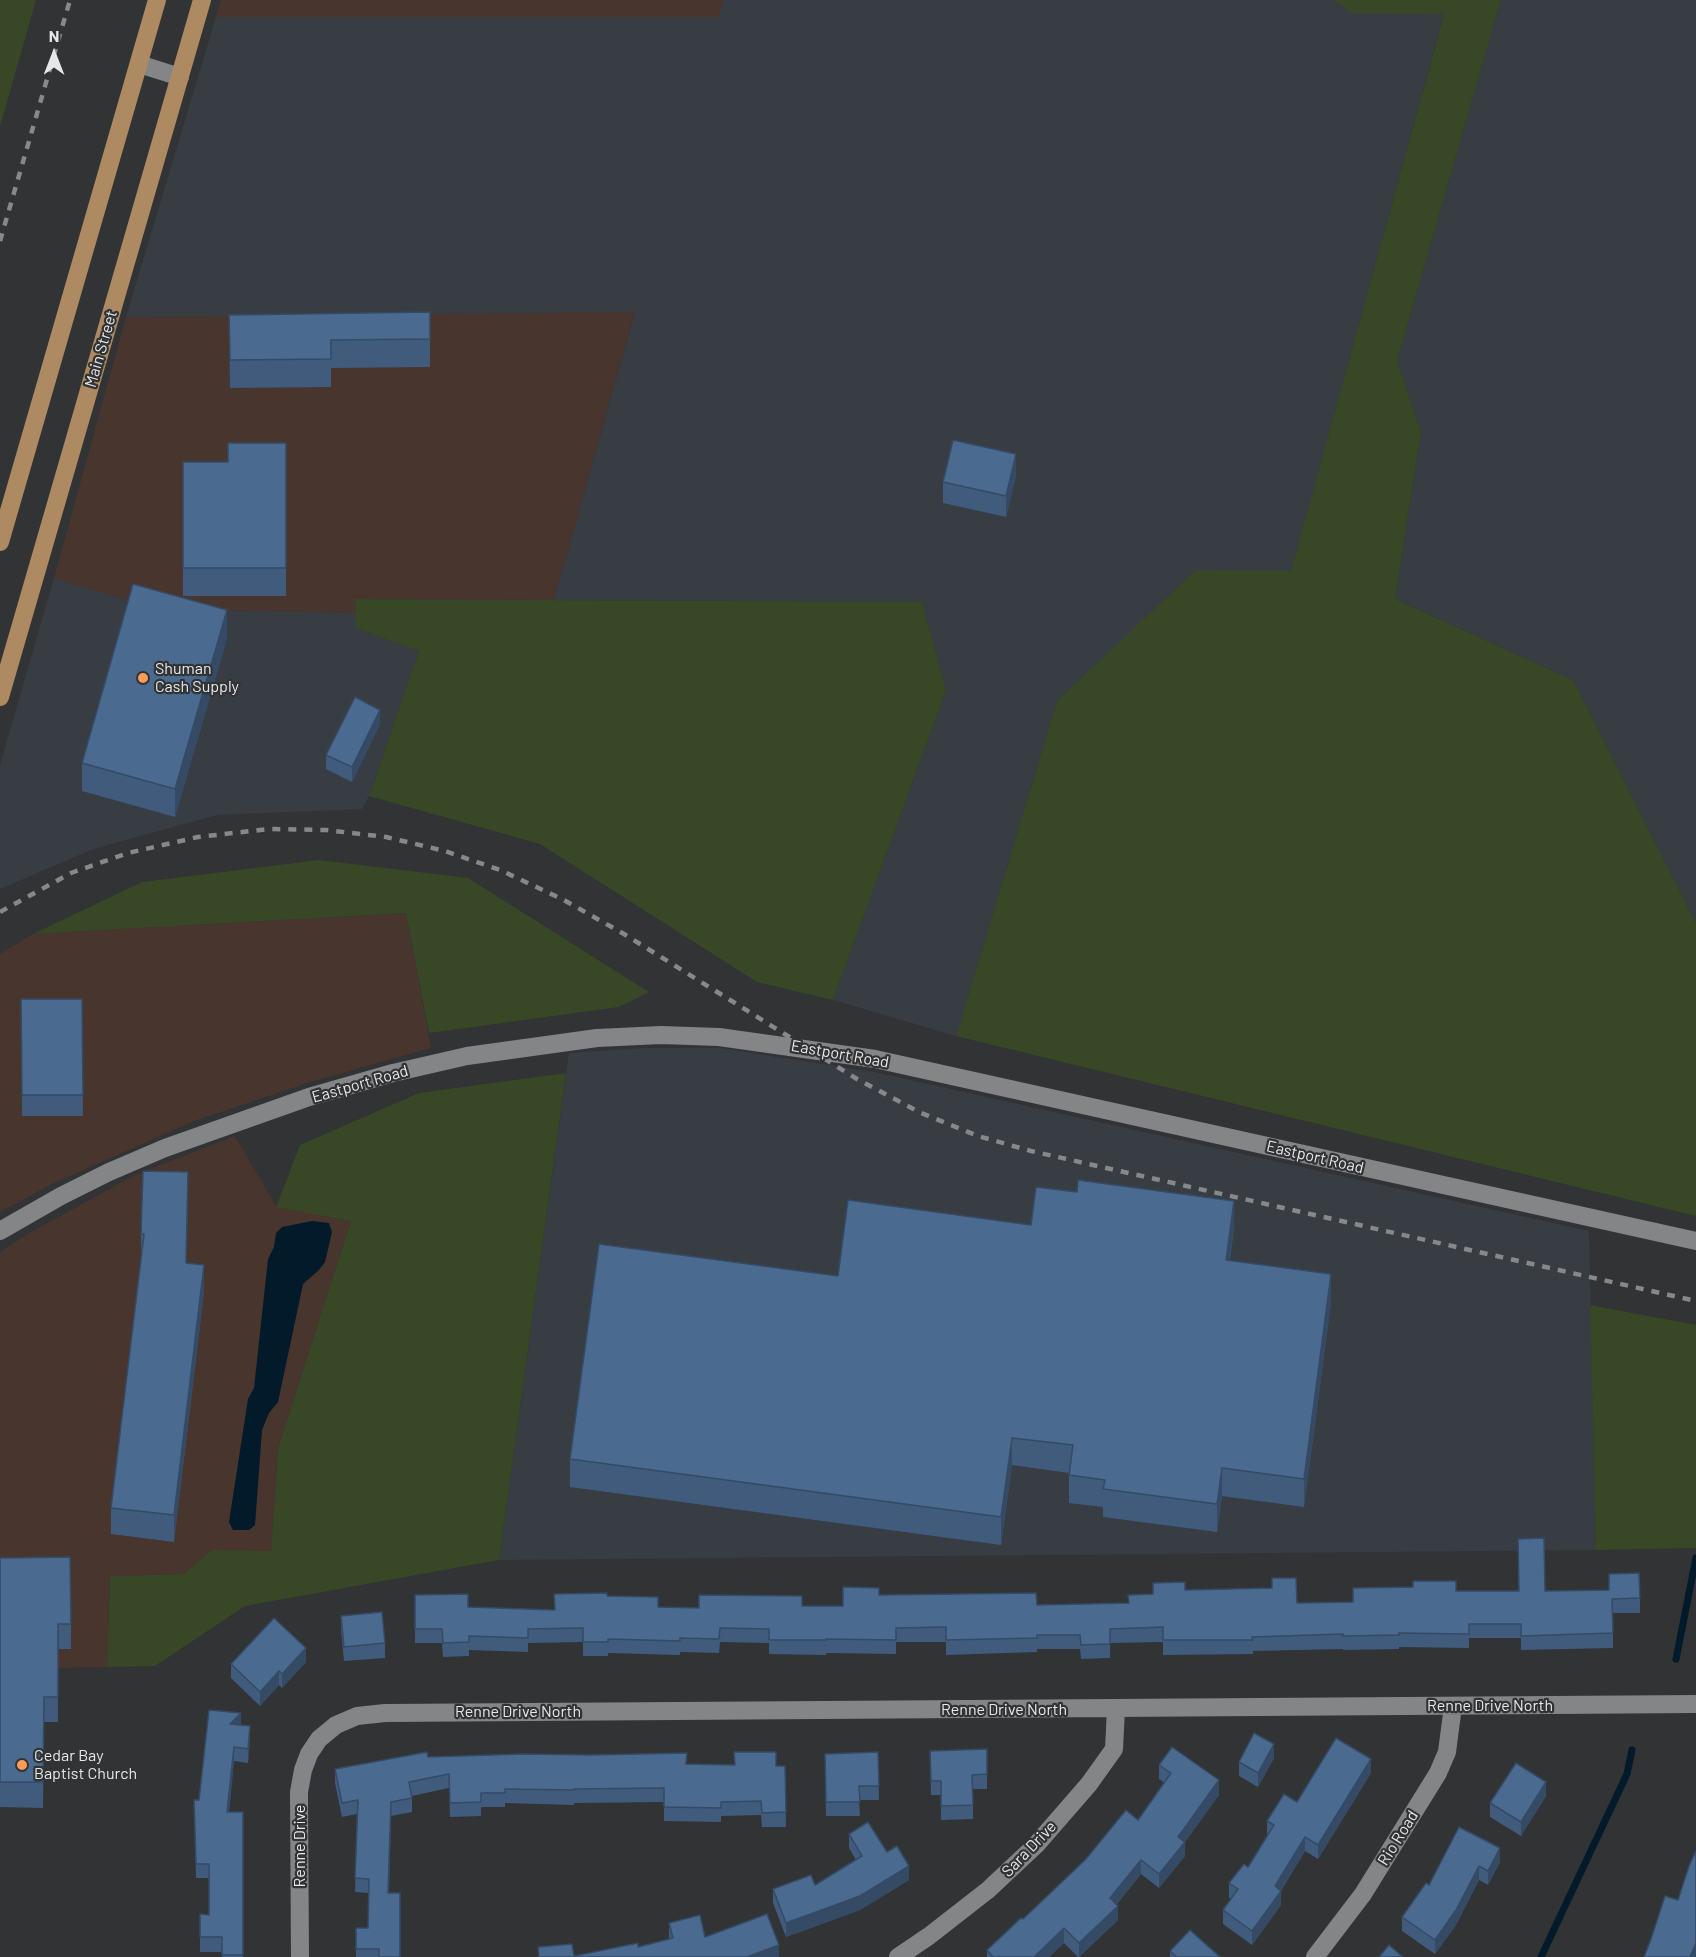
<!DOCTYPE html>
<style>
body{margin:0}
#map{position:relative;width:1696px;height:1957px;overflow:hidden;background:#313335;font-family:Barlow,sans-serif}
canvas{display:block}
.north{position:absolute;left:24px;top:24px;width:60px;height:60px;-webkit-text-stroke:4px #313335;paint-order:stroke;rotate:0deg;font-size:16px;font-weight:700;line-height:24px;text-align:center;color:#e6e7e9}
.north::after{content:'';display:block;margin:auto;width:21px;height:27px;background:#e6e7e9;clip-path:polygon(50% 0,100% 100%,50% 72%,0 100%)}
</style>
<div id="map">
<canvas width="1696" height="1957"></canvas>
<div class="north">N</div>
</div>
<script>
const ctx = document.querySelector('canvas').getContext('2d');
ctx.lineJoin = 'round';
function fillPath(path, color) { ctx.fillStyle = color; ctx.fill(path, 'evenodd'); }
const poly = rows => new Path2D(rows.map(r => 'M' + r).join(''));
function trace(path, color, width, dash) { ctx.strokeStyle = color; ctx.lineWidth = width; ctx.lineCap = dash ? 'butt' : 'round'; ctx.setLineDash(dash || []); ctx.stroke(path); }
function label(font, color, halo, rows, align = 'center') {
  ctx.font = font + ' Barlow,sans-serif'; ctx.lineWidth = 4.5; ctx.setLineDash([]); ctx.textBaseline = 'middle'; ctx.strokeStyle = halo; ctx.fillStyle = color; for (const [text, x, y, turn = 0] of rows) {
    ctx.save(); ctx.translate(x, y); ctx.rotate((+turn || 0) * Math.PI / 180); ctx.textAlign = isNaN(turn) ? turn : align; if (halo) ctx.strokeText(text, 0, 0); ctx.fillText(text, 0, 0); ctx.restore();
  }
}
fillPath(poly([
 [221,0,723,0,718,17,216,17],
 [635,311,554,600,355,599,356,613,157,609,54,578,126,317],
 [406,913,431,1048,314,1081,194,1121,52,1184,0,1212,0,954,33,934],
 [235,1136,276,1206,351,1221,278,1448,271,1552,212,1550,184,1574,110,1576,107,1667,0,1669,0,1252,29,1233,135,1175]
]), '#48352d');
fillPath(poly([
 [723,0,1334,0,1351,13,1444,13,1291,572,1196,571,1057,701,956,1036,833,1000,946,690,922,602,554,600,635,312,126,317,216,17,718,17],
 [1501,0,1696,0,1696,923,1573,680,1395,599,1421,433,1397,361],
 [54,578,157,609,356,613,357,628,419,651,369,796,362,809,217,815,93,849,0,889,0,765],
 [643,1048,719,1048,874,1072,1589,1231,1596,1550,499,1560,569,1053]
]), '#383d44');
fillPath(poly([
 [0,0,36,0,0,127],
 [1334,0,1501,0,1397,361,1421,433,1395,599,1573,680,1696,923,1696,1216,956,1036,1057,701,1196,570,1291,571,1444,14,1351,13],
 [355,599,922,602,946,690,833,1000,757,982,540,844,369,796,419,651,356,628],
 [319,860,468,878,649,992,619,1007,429,1033,406,913,33,934,142,882],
 [566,1073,499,1560,245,1606,155,1666,107,1667,110,1576,184,1574,212,1550,271,1551,278,1448,351,1221,276,1207,300,1145,419,1093],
 [1590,1305,1696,1325,1696,1548,1596,1550]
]), '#384725');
fillPath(poly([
 [312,1221,329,1223,332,1232,325,1262,319,1270,303,1284,278,1402,269,1413,262,1430,255,1525,249,1530,233,1530,229,1522,248,1399,254,1388,268,1259,274,1247,276,1233,282,1227]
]), '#021a29');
trace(poly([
 [1676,1659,1696,1558],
 [1541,1957,1627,1774,1632,1750]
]), '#021a29', 7);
trace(poly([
 [139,64,180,77],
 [0,1231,61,1196,109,1172,165,1148,309,1097,393,1073,467,1056,597,1038,661,1035,719,1037,875,1059,1696,1241],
 [300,1957,299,1792,303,1770,309,1754,319,1739,336,1725,357,1716,385,1713,1696,1704],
 [898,1957,929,1936,988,1890,1036,1845,1089,1784,1114,1749,1116,1709],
 [1315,1957,1363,1894,1438,1773,1447,1752,1453,1706]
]), '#838587', 18);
trace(poly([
 [0,542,157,0],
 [0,697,202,0]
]), '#ad8a61', 18);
trace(poly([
 [0,241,70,0],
 [0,912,71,873,128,853,198,837,269,829,326,830,386,837,445,851,500,870,562,899,624,934,857,1079,921,1113,978,1136,1031,1151,1696,1301]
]), '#87888a', 4.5, [8, 8]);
fillPath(poly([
 [229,315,430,339,430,367,331,368,331,387,230,388],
 [286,443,286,596,183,596,183,462,228,462],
 [1016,476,1006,517,943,503,943,482],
 [227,638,175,817,82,791,82,763],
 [380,724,352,782,326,769,326,755],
 [21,999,82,999,83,1116,22,1116],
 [188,1199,186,1263,204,1292,174,1542,111,1534,111,1508,141,1257,141,1234],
 [1031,1225,1234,1228,1230,1260,1331,1302,1304,1507,1222,1496,1217,1532,1103,1517,1103,1507,1069,1503,1069,1473,1012,1465,1001,1545,570,1487,570,1459,838,1276],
 [0,1558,71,1624,71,1649,58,1649,58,1722,44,1722,43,1808,0,1807],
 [1185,1590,1297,1603,1353,1602,1456,1591,1545,1591,1640,1598,1640,1613,1613,1613,1613,1648,1521,1650,1521,1638,1469,1638,1469,1648,1399,1647,1399,1649,1343,1650,1343,1649,1253,1651,1253,1654,1163,1655,1163,1642,1110,1643,1110,1658,1081,1659,1080,1649,1037,1649,1037,1652,946,1655,946,1642,896,1642,896,1654,826,1653,826,1655,769,1654,769,1643,720,1642,719,1653,680,1652,680,1655,608,1653,608,1656,583,1656,583,1642,528,1643,528,1652,469,1650,469,1656,443,1657,442,1643,415,1643,415,1595,468,1607,555,1610,607,1596,658,1607,699,1608,802,1606,843,1606,879,1595,1037,1605,1128,1603,1153,1594],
 [341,1616,385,1643,385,1658,344,1661,341,1630],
 [306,1662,282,1688,279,1685,260,1706,231,1678,231,1664],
 [241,1725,250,1740,248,1763,234,1761,229,1812,243,1812,243,1957,222,1957,222,1952,200,1952,200,1914,209,1915,209,1878,196,1878,194,1800,199,1800],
 [987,1749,987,1789,973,1789,973,1819,941,1820,941,1795,931,1795,930,1751],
 [878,1752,879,1800,859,1800,860,1816,826,1816,825,1754],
 [428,1757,687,1764,785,1766,786,1827,762,1827,761,1815,721,1816,721,1822,664,1821,664,1802,574,1803,574,1805,505,1803,505,1807,481,1807,481,1816,450,1817,449,1788,412,1796,412,1812,391,1816,389,1893,400,1957,356,1957,356,1928,368,1928,368,1893,355,1892,357,1814,342,1817,335,1783,335,1769],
 [1274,1758,1258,1787,1239,1776,1239,1762],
 [1159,1765,1219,1795,1185,1842,1185,1856,1159,1888,1141,1874,1117,1904,1118,1920,1079,1957,1078,1957,1064,1943,1049,1957,987,1957,987,1950,1138,1820,1165,1783,1159,1779],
 [1371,1773,1318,1859,1305,1851,1281,1891,1281,1905,1252,1945,1223,1924,1223,1910,1231,1899,1229,1898,1229,1883,1248,1867,1268,1836,1267,1835,1267,1821,1297,1802],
 [1546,1796,1521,1836,1490,1817,1490,1803],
 [1459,1827,1500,1862,1488,1885,1479,1880,1456,1925,1435,1954,1402,1931,1402,1917,1429,1885],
 [849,1834,887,1852,909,1880,860,1910,786,1937,773,1903,773,1889,815,1885,856,1860,849,1848],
 [669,1923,705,1937,779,1957,538,1957,538,1947,574,1956,638,1947,669,1939],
 [1170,1951,1220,1957,1170,1957]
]), '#405b7c');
fillPath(poly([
 [1016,454,1016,476,1006,517,1006,496],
 [227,610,227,638,175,817,175,789],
 [380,710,380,724,352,782,352,767],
 [1234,1201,1234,1228,1226,1288,1226,1260],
 [204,1265,204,1292,174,1542,174,1515],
 [1331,1274,1331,1302,1304,1507,1304,1479],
 [1012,1438,1012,1465,1001,1545,1001,1517],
 [1222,1468,1222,1496,1217,1532,1217,1504],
 [306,1648,306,1662,282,1688,282,1674],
 [279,1671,279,1685,260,1706,260,1692],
 [241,1713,241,1727,230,1724],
 [250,1726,250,1740,248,1763,248,1749],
 [1274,1744,1274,1758,1258,1787,1258,1773],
 [234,1747,234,1761,227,1826,227,1812],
 [1371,1759,1371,1773,1318,1859,1318,1845],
 [1219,1780,1219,1795,1184,1843,1185,1842,1185,1856,1159,1888,1159,1874,1178,1837],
 [1546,1782,1546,1796,1521,1836,1521,1822],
 [1305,1837,1305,1851,1278,1895,1281,1891,1281,1905,1252,1945,1252,1931,1275,1886],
 [1500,1848,1500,1862,1488,1885,1488,1871],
 [1141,1860,1141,1874,1110,1912,1110,1898],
 [909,1866,909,1880,860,1910,786,1937,786,1923],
 [1479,1866,1479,1880,1456,1925,1435,1954,1435,1940],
 [1118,1906,1118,1920,1079,1957,1079,1943],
 [1064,1928,1064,1943,1049,1957,1034,1957],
 [1696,1943,1696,1957,1690,1957],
 [779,1945,779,1957,747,1957]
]), '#344a65');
const building = poly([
 [430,312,430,339,331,340,331,359,230,360,229,315,430,312],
 [953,440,1016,454,1006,496,943,482,953,440],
 [228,443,286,443,286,568,183,568,183,462,228,462,228,443],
 [133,584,227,610,175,789,82,763,133,584],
 [355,697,380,710,352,767,326,755,355,697],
 [21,999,82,999,83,1095,22,1095,21,999],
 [143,1171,188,1172,186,1263,204,1265,174,1515,111,1508,144,1234,141,1234,143,1171],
 [1078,1180,1234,1201,1226,1260,1331,1274,1304,1479,1222,1468,1217,1504,1103,1489,1105,1480,1069,1475,1073,1445,1012,1438,1001,1517,570,1459,599,1244,838,1276,848,1200,1031,1225,1036,1187,1077,1192,1078,1180],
 [1544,1538,1545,1591,1609,1590,1609,1574,1639,1573,1640,1598,1612,1599,1613,1633,1521,1636,1521,1624,1469,1624,1469,1634,1399,1633,1399,1635,1343,1636,1343,1634,1252,1637,1253,1640,1163,1640,1163,1627,1110,1629,1110,1644,1081,1645,1080,1635,1037,1635,1037,1638,946,1640,946,1627,896,1628,896,1640,826,1639,826,1640,769,1640,769,1629,720,1628,719,1639,680,1638,680,1641,608,1639,608,1642,583,1642,583,1628,528,1629,528,1638,469,1636,469,1642,443,1643,442,1629,415,1629,415,1595,468,1594,468,1607,555,1610,554,1594,607,1593,607,1596,658,1597,658,1607,699,1608,699,1595,802,1596,802,1606,843,1606,843,1587,879,1588,879,1595,1036,1593,1037,1605,1129,1603,1128,1595,1153,1594,1153,1583,1185,1582,1185,1590,1272,1588,1272,1578,1296,1578,1297,1603,1353,1602,1353,1588,1413,1587,1413,1581,1456,1581,1456,1591,1519,1591,1518,1539,1544,1538],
 [70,1557,71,1624,58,1624,58,1697,44,1697,43,1782,0,1782,0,1558,70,1557],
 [382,1612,385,1643,344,1647,341,1616,382,1612],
 [274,1618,306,1648,282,1674,279,1671,260,1692,231,1664,274,1618],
 [209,1710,241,1713,230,1724,250,1726,248,1749,234,1747,227,1812,243,1812,243,1955,222,1955,222,1937,200,1937,200,1914,209,1915,209,1864,196,1864,194,1800,199,1800,209,1710],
 [1254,1733,1274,1744,1258,1773,1239,1762,1254,1733],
 [1336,1738,1371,1759,1318,1845,1305,1837,1275,1886,1281,1891,1252,1931,1223,1910,1238,1889,1229,1883,1244,1864,1248,1867,1274,1825,1267,1821,1284,1794,1297,1802,1336,1738],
 [1172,1747,1219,1780,1178,1837,1185,1842,1159,1874,1141,1860,1110,1898,1118,1906,1079,1943,1064,1928,1034,1957,993,1957,987,1950,1021,1918,1023,1919,1086,1859,1126,1810,1138,1820,1171,1773,1159,1765,1172,1747],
 [987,1749,987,1774,972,1775,973,1805,941,1806,941,1781,931,1781,930,1751,987,1749],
 [427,1752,428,1757,523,1754,591,1755,687,1753,686,1764,735,1765,734,1752,776,1752,776,1766,785,1766,786,1812,762,1813,761,1801,721,1802,721,1808,664,1807,664,1788,574,1789,574,1790,505,1789,505,1793,481,1793,481,1802,450,1803,449,1774,409,1782,412,1798,391,1802,388,1893,400,1893,400,1957,379,1957,379,1949,356,1949,356,1928,368,1928,369,1879,355,1878,358,1800,342,1803,335,1769,427,1752],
 [878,1752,879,1786,859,1786,860,1802,826,1802,825,1754,878,1752],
 [1516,1763,1546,1782,1521,1822,1490,1803,1516,1763],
 [868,1822,887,1852,897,1846,909,1866,860,1896,786,1923,773,1889,811,1875,815,1885,862,1856,849,1834,868,1822],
 [1459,1827,1500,1848,1488,1871,1479,1866,1456,1910,1435,1940,1402,1917,1426,1883,1429,1885,1459,1827],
 [1696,1851,1696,1943,1690,1957,1644,1957,1651,1939,1665,1896,1678,1900,1689,1866,1696,1851],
 [767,1914,779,1945,747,1957,539,1957,538,1947,572,1944,574,1956,638,1943,638,1947,673,1938,669,1923,700,1915,705,1937,767,1914],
 [1190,1930,1220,1957,1177,1957,1170,1951,1190,1930],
 [1389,1945,1403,1957,1379,1957,1389,1945]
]);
fillPath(building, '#4a6a90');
trace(building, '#344a65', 1.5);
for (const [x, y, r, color] of [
 [143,678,6,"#fd9c55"],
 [22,1765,6,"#fd9c55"]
]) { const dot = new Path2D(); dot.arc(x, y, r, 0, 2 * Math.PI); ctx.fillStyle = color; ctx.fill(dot); trace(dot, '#313335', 2); }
label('16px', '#e6e7e9', '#313335', [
 ["Main Street",101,349,-74],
 ["Eastport Road",840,1054,10],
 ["Eastport Road",360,1084,-16],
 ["Eastport Road",1315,1157,13],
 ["Renne Drive North",1490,1706],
 ["Renne Drive North",1004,1710],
 ["Renne Drive North",518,1712],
 ["Rio Road",1398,1838,-58],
 ["Renne Drive",300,1846,-90],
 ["Sara Drive",1029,1849,-46]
]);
label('16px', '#e6e7e9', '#313335', [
 ["Shuman",155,669],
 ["Cash Supply",155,687],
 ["Cedar Bay",34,1756],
 ["Baptist Church",34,1774]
], 'left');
</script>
